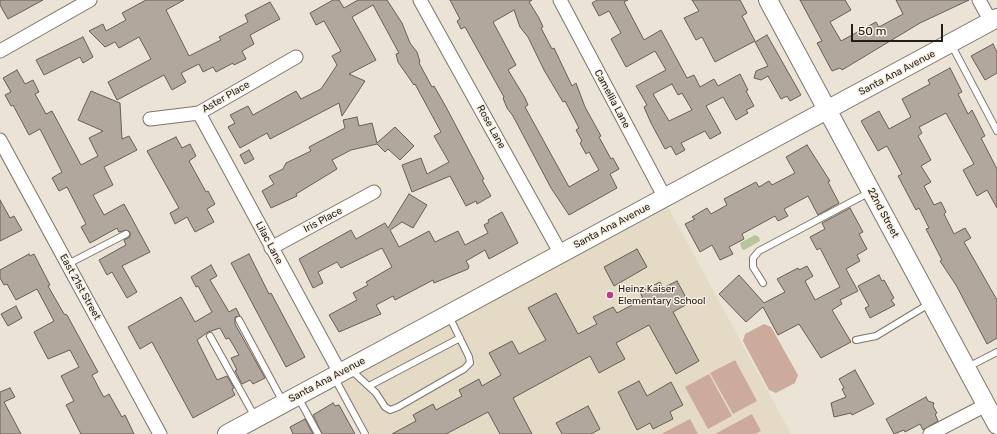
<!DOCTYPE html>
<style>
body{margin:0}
#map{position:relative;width:997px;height:434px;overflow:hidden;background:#eae3d6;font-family:Rubik,sans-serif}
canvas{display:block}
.scale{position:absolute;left:851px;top:24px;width:92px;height:18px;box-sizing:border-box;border:2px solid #201e19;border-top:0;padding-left:5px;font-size:12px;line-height:14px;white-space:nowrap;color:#201e19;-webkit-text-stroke:3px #f8f0e3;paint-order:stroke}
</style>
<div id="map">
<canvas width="997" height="434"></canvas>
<div class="scale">50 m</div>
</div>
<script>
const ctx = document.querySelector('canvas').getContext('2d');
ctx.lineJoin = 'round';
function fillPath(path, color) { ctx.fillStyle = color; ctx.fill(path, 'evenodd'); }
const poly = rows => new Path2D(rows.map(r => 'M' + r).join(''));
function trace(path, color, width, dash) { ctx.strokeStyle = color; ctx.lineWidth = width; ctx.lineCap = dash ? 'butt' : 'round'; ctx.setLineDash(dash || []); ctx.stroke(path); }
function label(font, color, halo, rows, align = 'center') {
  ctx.font = font + ' Rubik,sans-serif'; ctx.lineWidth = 3; ctx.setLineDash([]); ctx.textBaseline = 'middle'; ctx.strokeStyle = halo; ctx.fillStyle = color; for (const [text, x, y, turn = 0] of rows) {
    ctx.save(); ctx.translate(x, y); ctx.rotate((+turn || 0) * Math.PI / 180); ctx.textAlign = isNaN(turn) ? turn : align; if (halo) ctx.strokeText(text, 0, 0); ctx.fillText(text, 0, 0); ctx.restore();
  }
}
fillPath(poly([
 [667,205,791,434,370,434,342,384]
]), '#e5dac6');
fillPath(poly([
 [764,324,771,327,798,375,795,383,776,393,769,390,743,341,745,334],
 [735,360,757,401,733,414,710,373],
 [709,374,732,416,708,429,685,387],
 [752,414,761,431,755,434,715,434],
 [690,419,698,434,661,434]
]), '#cdab9c');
fillPath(poly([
 [755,235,759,237,760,241,744,250,742,249,740,243]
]), '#b8c59c');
const building = poly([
 [0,0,43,0,8,19,0,5,0,0],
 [146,0,184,0,166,10,189,56,221,40,219,37,248,22,245,15,270,2,280,19,250,35,254,44,242,51,246,59,234,65,233,63,216,72,213,67,203,72,199,64,181,73,186,82,172,90,164,75,117,100,108,82,151,59,139,37,119,48,115,42,105,47,89,31,103,24,106,31,126,20,122,13,146,0],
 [333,0,339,0,344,8,358,0,387,0,402,23,410,43,417,52,420,62,419,63,432,87,434,86,446,107,484,179,482,180,491,196,477,204,476,201,466,206,450,176,412,192,402,165,421,158,427,174,449,162,434,136,441,132,415,84,414,85,398,62,396,54,399,53,373,5,352,17,376,60,349,74,365,81,342,116,339,103,270,139,267,133,240,148,228,127,235,123,230,115,248,106,253,115,296,91,301,99,321,89,337,65,332,56,341,51,324,21,316,25,310,13,333,0],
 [450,0,532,0,529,2,539,18,543,27,541,28,552,49,554,48,572,86,576,83,585,107,601,136,599,137,611,159,613,158,619,169,610,174,617,188,569,215,551,188,513,116,507,108,503,98,504,97,465,27,461,29,457,21,460,19,450,0],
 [514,10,520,27,528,37,544,70,563,102,565,101,579,128,576,130,582,141,580,143,586,154,589,152,599,170,569,187,525,107,528,105,525,98,508,70,516,65,493,22,514,10],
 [597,0,628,0,624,2,644,40,661,30,687,78,694,75,700,87,714,79,718,86,740,74,748,90,746,91,754,106,746,110,748,113,736,120,723,97,706,106,721,133,710,139,705,131,681,143,685,150,676,155,671,146,665,149,651,123,644,107,647,105,636,86,666,70,655,51,626,67,611,39,621,33,609,11,599,16,592,3,597,0],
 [672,84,678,95,682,93,692,110,669,121,653,94,672,84],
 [692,0,740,0,747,13,742,16,755,41,715,62,702,37,696,40,684,18,699,11,692,0],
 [800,0,845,0,851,10,830,22,841,41,876,22,879,27,903,14,896,0,969,0,920,23,842,70,840,68,832,71,817,43,822,41,800,0],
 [767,35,801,95,790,101,787,96,781,99,768,76,761,80,754,78,756,71,768,66,755,42,767,35],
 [83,37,93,57,83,63,80,57,44,75,36,60,83,37],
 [993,44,997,52,997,73,985,80,971,56,993,44],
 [950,68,962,92,958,94,968,114,972,110,985,136,981,138,997,169,997,208,987,190,977,196,963,170,974,164,946,113,919,127,922,133,918,136,931,160,921,166,931,182,924,186,934,205,941,202,946,212,944,214,954,234,965,228,971,238,964,242,997,300,997,338,987,344,956,285,940,261,942,260,926,229,929,228,919,208,916,210,898,176,902,174,887,146,878,151,861,121,879,111,889,129,911,117,902,99,930,84,928,80,950,68],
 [17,70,25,84,33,80,39,92,35,94,46,114,52,111,81,165,98,156,89,138,103,131,78,120,91,91,120,103,122,139,129,136,137,150,104,167,113,185,93,195,104,215,124,204,150,252,122,266,137,292,127,298,112,272,107,275,99,260,126,245,124,240,130,237,130,232,126,230,119,232,117,228,90,243,81,227,86,224,67,187,59,191,52,178,62,172,40,129,29,135,13,105,11,106,5,95,11,92,3,78,17,70],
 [357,117,359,126,372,123,377,143,395,127,414,146,400,160,388,149,385,152,377,144,351,150,332,160,337,169,296,194,297,196,271,208,262,191,274,184,269,176,283,169,286,163,311,151,309,147,345,128,343,120,357,117],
 [176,137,182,148,190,144,196,156,189,161,206,192,208,191,215,204,207,209,214,222,195,232,187,217,175,224,170,213,179,208,147,151,176,137],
 [807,145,830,181,828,182,839,203,818,215,808,196,784,209,788,216,778,221,775,216,742,234,744,239,729,247,733,254,720,260,712,245,700,252,685,224,695,219,692,217,707,208,711,214,727,205,724,199,756,182,759,187,769,181,772,185,795,173,786,157,807,145],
 [249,150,254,159,245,164,240,155,249,150],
 [409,194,427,205,413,228,402,222,390,230,399,247,429,231,435,242,458,231,465,245,488,233,484,225,489,222,488,220,502,212,518,243,489,259,485,250,466,261,469,266,468,269,434,283,433,280,395,300,393,296,376,305,381,314,339,332,329,315,357,300,353,293,368,285,366,282,392,267,382,248,341,268,337,262,318,272,323,283,313,288,299,259,351,230,356,239,385,223,388,228,409,194],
 [0,200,10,218,14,216,22,230,0,241,0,200],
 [850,208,863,232,859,234,867,249,857,255,860,261,846,269,858,291,840,300,842,304,832,310,851,342,821,358,799,324,778,335,763,307,746,322,719,294,739,275,764,303,785,292,777,279,798,268,799,270,807,266,813,276,805,281,815,300,840,287,820,248,817,250,810,237,825,229,822,223,850,208],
 [637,249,647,267,614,286,604,267,637,249],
 [29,254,30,256,34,254,50,285,48,286,64,314,67,315,98,372,92,375,102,394,104,397,109,394,122,417,125,415,134,434,81,434,66,405,74,401,61,376,79,367,70,350,48,359,38,340,34,332,54,321,37,289,16,300,7,284,4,285,0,278,0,270,29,254],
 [249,254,269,294,271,293,305,357,286,367,231,263,249,254],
 [211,265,217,276,210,280,229,312,236,308,240,316,235,317,235,324,265,378,253,384,250,380,242,384,235,371,237,370,231,358,239,355,229,338,226,339,220,328,208,332,197,340,217,380,227,376,234,388,232,389,235,395,193,418,152,342,140,349,128,327,181,297,195,322,212,312,198,286,196,287,191,277,211,265],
 [879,275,882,281,884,280,894,298,891,300,895,305,870,318,865,308,869,306,858,286,879,275],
 [677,281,689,303,673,312,699,361,676,374,649,325,616,343,625,359,599,373,590,356,513,398,532,434,500,434,488,412,446,434,392,434,416,421,413,415,433,404,436,410,462,396,459,390,479,379,482,386,501,375,489,353,512,341,519,354,546,340,528,308,556,293,578,334,597,324,593,317,613,307,617,313,643,299,640,292,660,282,663,288,677,281],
 [16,306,22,318,8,326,1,314,16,306],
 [855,370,874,404,852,415,851,413,834,417,831,403,846,397,842,389,844,388,839,379,855,370],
 [639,381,647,396,671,382,683,405,670,412,673,419,653,429,650,423,637,430,618,392,639,381],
 [10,388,15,397,4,402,21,434,0,434,0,392,10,388],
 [926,397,928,401,934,403,933,406,937,413,935,414,938,421,923,430,920,424,905,432,904,430,894,434,886,419,926,397],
 [333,403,335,406,339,405,355,434,322,434,313,415,333,403],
 [588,406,600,429,591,434,562,434,556,423,588,406],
 [305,419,313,434,293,434,290,427,305,419]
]);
fillPath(building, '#b2a79d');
trace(building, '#685e55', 1);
const lane = poly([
 [951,44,997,131],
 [68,264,126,234],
 [763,283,753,267,753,258,759,251,870,192],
 [239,320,283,402],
 [210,336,255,417],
 [856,340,876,336,929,304],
 [968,367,997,352],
 [350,369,376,393,385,407,390,410,398,407,464,369,470,363,469,357,449,316],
 [334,377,365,434],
 [369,386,460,338],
 [298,397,318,434]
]);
const street = poly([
 [420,0,561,254],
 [560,0,665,198],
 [979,0,991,22],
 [0,51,90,0],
 [199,113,340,373],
 [150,119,199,113,296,57],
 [0,140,160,434],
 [271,248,374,192],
 [930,434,986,405]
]);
const secondary = poly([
 [768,0,997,425],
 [227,434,997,18]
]);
trace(lane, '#7c756a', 8);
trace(street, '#7c756a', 15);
trace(secondary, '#7c756a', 20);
trace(lane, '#fff', 6);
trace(street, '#fff', 13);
trace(secondary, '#fff', 18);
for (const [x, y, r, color] of [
 [610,295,4,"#ba3c89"]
]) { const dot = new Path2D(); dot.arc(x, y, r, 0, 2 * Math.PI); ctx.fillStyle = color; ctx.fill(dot); trace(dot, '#f8f0e3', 1.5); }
label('10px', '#201e19', '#f8f0e3', [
 ["Santa Ana Avenue",897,73,-28],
 ["Aster Place",226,97,-30],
 ["Camellia Lane",612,99,62],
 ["Rose Lane",491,127,61],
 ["22nd Street",883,213,62],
 ["Iris Place",323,220,-28],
 ["Santa Ana Avenue",612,226,-28],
 ["Lilac Lane",269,243,62],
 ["East 21st Street",80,287,61],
 ["Santa Ana Avenue",327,380,-28]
]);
label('10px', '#201e19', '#f8f0e3', [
 ["Heinz Kaiser",618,289],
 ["Elementary School",618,301]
], 'left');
</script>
